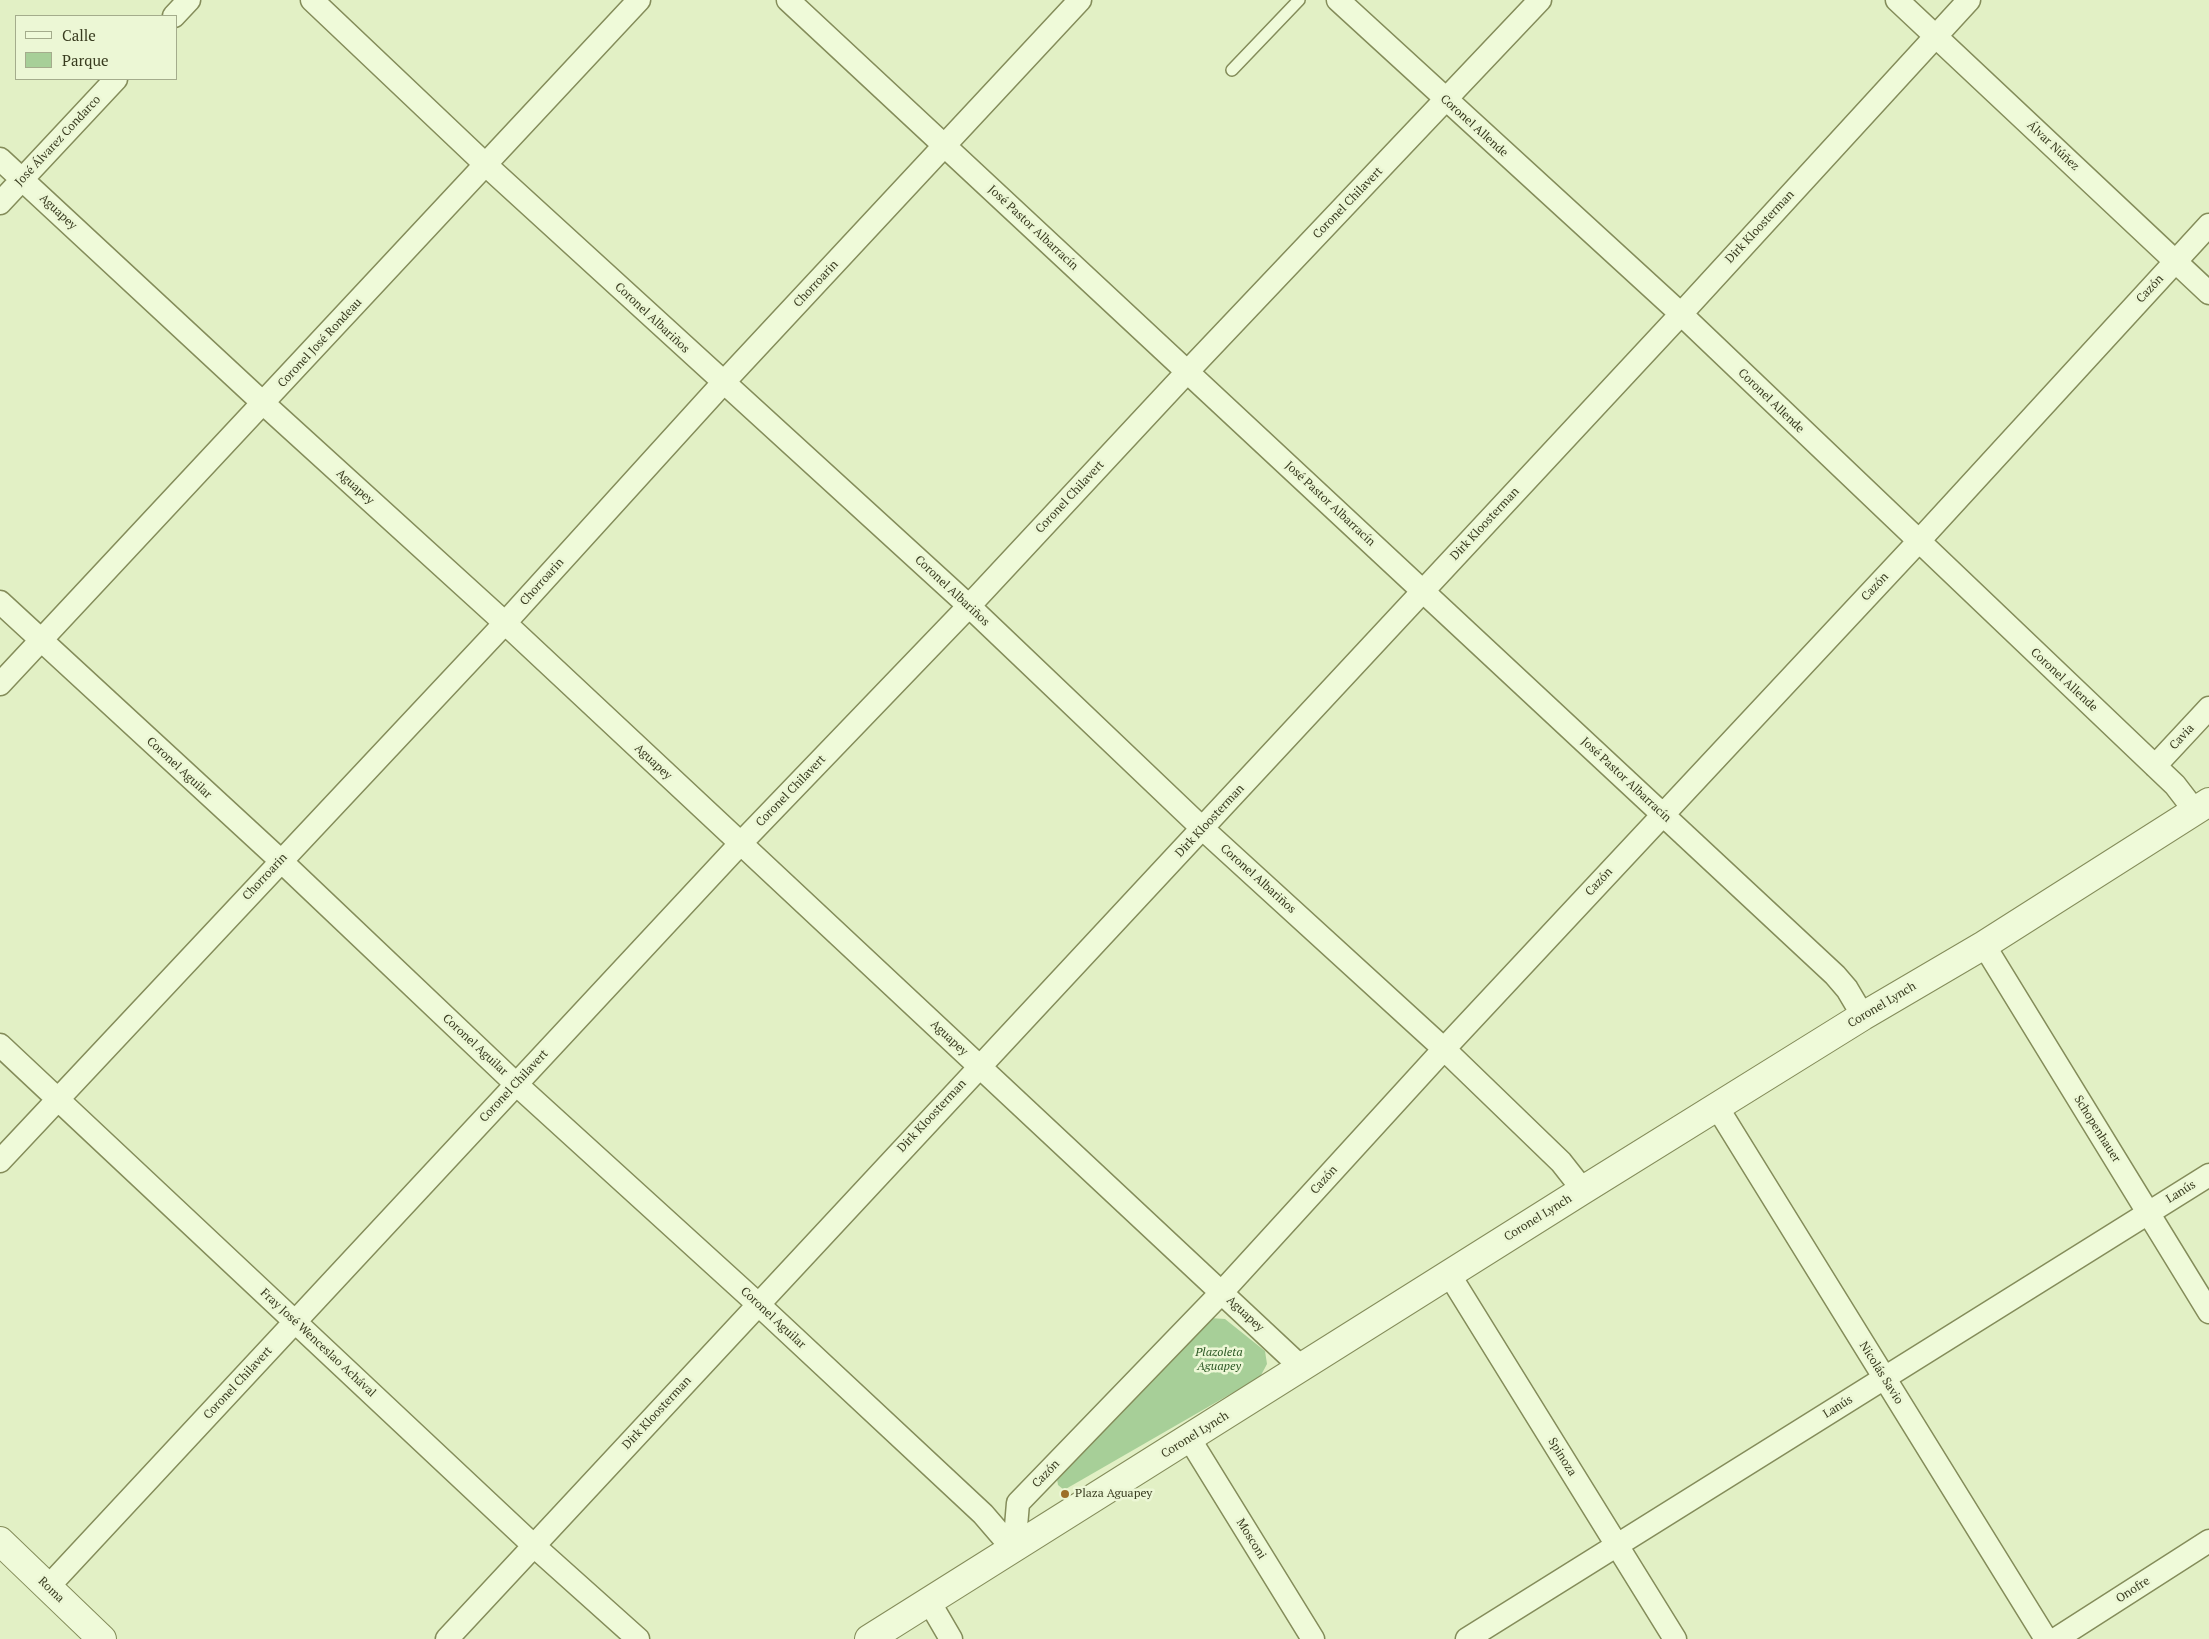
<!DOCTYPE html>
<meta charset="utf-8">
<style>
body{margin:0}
#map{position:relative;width:2209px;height:1639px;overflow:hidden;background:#e2f0c5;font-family:"PT Serif",serif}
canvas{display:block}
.legend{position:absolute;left:15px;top:15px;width:162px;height:65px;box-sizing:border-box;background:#ecf7d5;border:1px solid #a4ac8c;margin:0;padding:6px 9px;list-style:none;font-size:15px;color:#383b1f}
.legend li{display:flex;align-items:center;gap:10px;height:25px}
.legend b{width:25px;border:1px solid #a4ac8c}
</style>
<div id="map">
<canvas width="2209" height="1639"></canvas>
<ul class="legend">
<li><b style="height:6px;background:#effad9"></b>Calle</li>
<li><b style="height:14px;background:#a7cf98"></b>Parque</li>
</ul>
</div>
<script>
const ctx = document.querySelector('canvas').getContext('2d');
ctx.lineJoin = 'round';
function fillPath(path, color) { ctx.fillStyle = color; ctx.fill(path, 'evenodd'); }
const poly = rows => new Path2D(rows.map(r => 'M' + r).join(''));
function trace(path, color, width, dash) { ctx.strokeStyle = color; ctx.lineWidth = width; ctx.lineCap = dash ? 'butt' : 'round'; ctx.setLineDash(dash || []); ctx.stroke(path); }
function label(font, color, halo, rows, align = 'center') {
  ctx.font = font + ' "PT Serif",serif'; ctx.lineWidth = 5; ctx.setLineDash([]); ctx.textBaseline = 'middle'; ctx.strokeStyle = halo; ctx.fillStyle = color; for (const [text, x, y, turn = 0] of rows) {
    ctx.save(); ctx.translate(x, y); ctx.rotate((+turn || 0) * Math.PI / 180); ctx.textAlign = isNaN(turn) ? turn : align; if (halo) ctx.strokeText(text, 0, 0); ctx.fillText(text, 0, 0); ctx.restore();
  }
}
fillPath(poly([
 [1210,1318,1225,1319,1265,1351,1267,1364,1260,1377,1064,1490,1058,1485,1057,1479]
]), '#a7cf98');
const service = poly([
 [1232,70,1299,0]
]);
const minor = poly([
 [312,0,486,165,969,606,1203,829,1444,1049,1561,1162,1583,1190],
 [788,0,1835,975,1847,989,1863,1016],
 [1338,0,1681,314,2175,785,2195,811],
 [1897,0,2209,293],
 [174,16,189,0],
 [0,159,263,403,505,623,1302,1368],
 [0,203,116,79],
 [0,602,280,860,516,1084,759,1305,983,1514,1014,1550],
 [0,684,639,0],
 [2155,766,2209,708],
 [1984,945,2209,1312],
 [0,1045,533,1545,638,1639],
 [1717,1107,2046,1639],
 [0,1161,505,623,723,383,1080,0],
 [1449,1274,1675,1639],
 [1189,1438,1313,1639],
 [1014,1550,1018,1503,1222,1292,1444,1049,1918,542,2209,225],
 [48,1587,740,844,969,606,1188,371,1540,0],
 [930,1603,951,1639],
 [447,1639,1681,314,1969,0],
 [1467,1639,2209,1175],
 [2056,1639,2209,1541]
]);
const tertiary = poly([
 [0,1541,102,1639],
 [869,1639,1583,1190,1863,1016,1984,945,2209,802]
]);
trace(service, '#848c5a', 14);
trace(minor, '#848c5a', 25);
trace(tertiary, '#848c5a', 30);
trace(service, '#effad9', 11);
trace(minor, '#effad9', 22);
trace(tertiary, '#effad9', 28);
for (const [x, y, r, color] of [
 [1065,1494,5,"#9d6f28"]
]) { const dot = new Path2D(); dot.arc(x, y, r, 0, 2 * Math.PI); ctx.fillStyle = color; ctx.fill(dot); trace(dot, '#ecf7d5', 2); }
label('12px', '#383b1f', '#ecf7d5', [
 ["Coronel Allende",1474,126,42],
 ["José Álvarez Condarco",58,141,-47],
 ["Álvar Núñez",2053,146,43],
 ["Coronel Chilavert",1348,203,-46],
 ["Aguapey",58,212,43],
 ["Dirk Kloosterman",1760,227,-47],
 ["José Pastor Albarracín",1033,228,43],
 ["Chorroarin",816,284,-47],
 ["Cazón",2150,289,-47],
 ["Coronel Albariños",652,318,43],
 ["Coronel José Rondeau",320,343,-47],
 ["Coronel Allende",1771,401,44],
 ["Aguapey",355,487,42],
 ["Coronel Chilavert",1070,497,-47],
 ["José Pastor Albarracín",1330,504,43],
 ["Dirk Kloosterman",1485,524,-47],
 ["Chorroarin",542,582,-48],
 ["Cazón",1875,587,-47],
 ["Coronel Albariños",952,591,43],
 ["Coronel Allende",2064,680,43],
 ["Cavia",2182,737,-47],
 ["Aguapey",653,762,43],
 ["Coronel Aguilar",179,768,43],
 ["José Pastor Albarracín",1626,780,43],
 ["Coronel Chilavert",791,791,-46],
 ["Dirk Kloosterman",1210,821,-47],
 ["Chorroarin",265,877,-47],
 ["Coronel Albariños",1258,879,42],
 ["Cazón",1599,882,-47],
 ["Coronel Lynch",1882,1005,-31],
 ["Aguapey",949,1038,43],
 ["Coronel Aguilar",475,1045,43],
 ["Coronel Chilavert",514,1086,-47],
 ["Dirk Kloosterman",932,1116,-47],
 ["Schopenhauer",2097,1129,58],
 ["Cazón",1324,1180,-48],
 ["Lanús",2181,1192,-32],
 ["Coronel Lynch",1538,1218,-32],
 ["Aguapey",1245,1314,43],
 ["Coronel Aguilar",773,1318,43],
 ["Fray José Wenceslao Achával",318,1343,43],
 ["Nicolás Savio",1881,1373,58],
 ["Coronel Chilavert",238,1383,-47],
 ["Lanús",1838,1407,-32],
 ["Dirk Kloosterman",657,1413,-47],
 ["Coronel Lynch",1195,1435,-32],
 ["Spinoza",1562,1457,58],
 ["Cazón",1046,1474,-46],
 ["Mosconi",1251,1539,58],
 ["Roma",51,1590,44],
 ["Onofre",2133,1590,-33]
]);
label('italic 12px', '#2b5824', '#ecf7d5', [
 ["Plazoleta",1219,1353],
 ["Aguapey",1219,1367]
]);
label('12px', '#383b1f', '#ecf7d5', [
 ["Plaza Aguapey",1075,1494]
], 'left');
</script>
